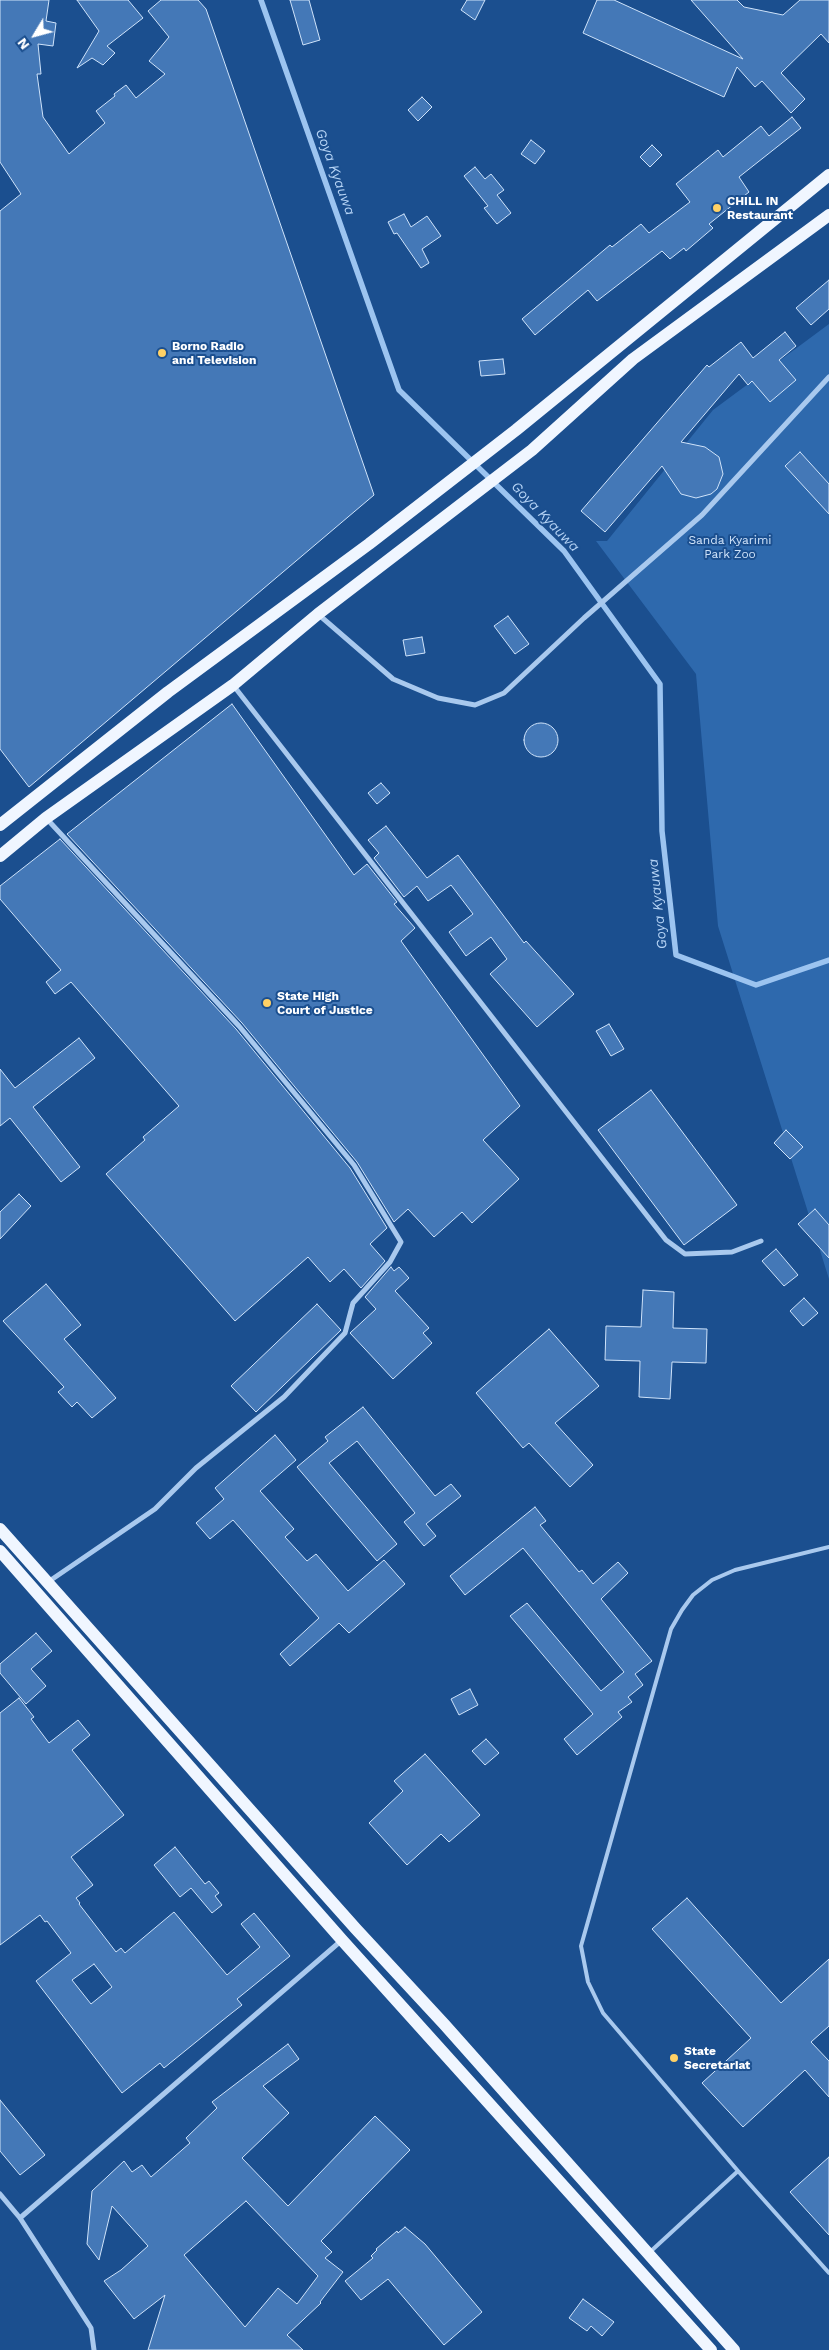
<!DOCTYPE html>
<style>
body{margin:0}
#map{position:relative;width:829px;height:2350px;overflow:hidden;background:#1b4f8f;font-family:"Work Sans",sans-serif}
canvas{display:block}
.north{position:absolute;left:10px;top:10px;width:50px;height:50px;-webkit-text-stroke:4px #1b4f8f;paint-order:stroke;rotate:233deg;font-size:14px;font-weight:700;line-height:20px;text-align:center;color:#fff}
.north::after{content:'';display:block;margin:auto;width:18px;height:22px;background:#fff;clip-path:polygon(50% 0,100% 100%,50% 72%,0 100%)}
</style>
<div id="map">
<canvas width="829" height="2350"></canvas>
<div class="north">N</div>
</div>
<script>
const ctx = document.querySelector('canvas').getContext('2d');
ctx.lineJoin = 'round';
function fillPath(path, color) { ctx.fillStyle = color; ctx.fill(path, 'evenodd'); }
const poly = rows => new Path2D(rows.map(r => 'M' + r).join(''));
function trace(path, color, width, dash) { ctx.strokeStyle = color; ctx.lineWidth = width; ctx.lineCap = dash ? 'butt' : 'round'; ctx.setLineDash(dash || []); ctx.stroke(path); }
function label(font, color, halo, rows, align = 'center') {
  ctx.font = font + ' "Work Sans",sans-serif'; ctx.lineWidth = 4; ctx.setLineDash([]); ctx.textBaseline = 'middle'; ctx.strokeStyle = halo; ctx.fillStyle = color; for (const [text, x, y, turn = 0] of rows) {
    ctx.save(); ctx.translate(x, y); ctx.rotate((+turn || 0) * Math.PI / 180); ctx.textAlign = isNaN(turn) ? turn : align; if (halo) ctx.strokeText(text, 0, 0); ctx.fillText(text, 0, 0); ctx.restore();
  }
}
fillPath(poly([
 [829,324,829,1279,718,926,696,674,596,541,607,541,713,410]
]), '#2e69ad');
trace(poly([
 [261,0,399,390,564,551,660,684,662,831,676,955,756,985,829,960]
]), '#9cc4f0', 5.5);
const building = poly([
 [0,0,49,0,46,21,56,23,53,46,38,44,41,74,37,74,43,117,69,154,105,123,96,111,115,96,114,94,126,85,136,98,165,74,149,61,169,37,148,11,161,0,198,0,206,9,374,495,29,787,0,749,0,211,21,194,0,162,0,0],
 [77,0,128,0,143,18,107,46,115,53,103,65,92,58,77,68,99,31,77,0],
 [290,0,309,0,320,40,303,45,290,0],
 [467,0,485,0,475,20,461,10,467,0],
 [597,0,614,0,743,59,691,0,737,0,744,7,783,15,800,0,829,0,829,43,821,34,781,73,805,99,791,113,762,81,755,87,737,67,724,97,583,33,597,0],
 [422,97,432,107,418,121,408,110,422,97],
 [792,117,801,128,739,177,749,192,709,224,713,228,686,251,684,248,670,259,662,251,597,301,588,290,535,335,522,319,610,245,612,247,641,224,649,233,690,202,676,184,718,150,723,157,761,126,769,136,792,117],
 [531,140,545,151,535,164,521,154,531,140],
 [652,145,662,155,650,167,640,157,652,145],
 [475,167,485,179,491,174,504,190,497,195,511,213,497,224,484,208,488,206,464,176,475,167],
 [404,214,411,227,427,216,441,236,422,249,429,263,421,268,397,233,394,234,388,222,404,214],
 [829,280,829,309,811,325,796,308,829,280],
 [785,332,796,346,779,360,796,380,770,402,752,381,748,385,739,374,681,442,705,447,719,457,723,474,717,489,711,494,696,498,681,494,662,466,605,532,581,511,707,365,709,367,741,342,753,358,785,332],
 [503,359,505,374,481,376,479,361,503,359],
 [800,452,829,484,829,514,785,466,800,452],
 [508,616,529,644,515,654,494,626,508,616],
 [422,637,425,653,406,656,403,640,422,637],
 [232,704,354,875,367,864,397,902,394,904,415,928,401,941,520,1106,483,1140,519,1179,472,1223,462,1212,434,1237,408,1209,394,1222,357,1162,242,1023,67,834,232,704],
 '524 740a17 17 0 1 1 34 0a17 17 0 1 1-34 0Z',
 [381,783,390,793,377,804,368,793,381,783],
 [386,826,427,878,458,855,524,943,526,941,574,994,537,1027,490,974,507,959,491,937,466,956,449,932,473,914,451,885,428,901,417,886,404,897,374,858,379,853,368,840,386,826],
 [60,839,236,1029,350,1168,387,1228,370,1244,385,1261,361,1288,344,1269,330,1282,308,1257,235,1321,106,1174,145,1140,143,1137,179,1106,71,982,55,994,46,982,61,970,0,899,0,886,60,839],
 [609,1024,624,1049,611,1056,596,1031,609,1024],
 [79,1038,95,1058,33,1107,80,1167,61,1182,10,1118,0,1126,0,1069,15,1088,79,1038],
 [651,1090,737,1205,684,1245,598,1130,651,1090],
 [786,1130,803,1147,790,1159,774,1143,786,1130],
 [19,1194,31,1206,0,1239,0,1212,19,1194],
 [815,1209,829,1225,829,1258,798,1224,815,1209],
 [776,1249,798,1275,784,1286,762,1261,776,1249],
 [391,1267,394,1271,399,1267,409,1278,395,1291,429,1328,423,1333,432,1343,393,1379,350,1333,376,1309,365,1297,391,1267],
 [46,1284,81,1325,64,1339,116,1398,92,1418,77,1402,72,1407,58,1392,64,1387,3,1321,46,1284],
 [643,1290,674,1292,673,1328,707,1329,706,1363,672,1362,670,1399,639,1397,640,1361,605,1360,606,1326,641,1327,643,1290],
 [804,1298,818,1313,803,1326,790,1311,804,1298],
 [317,1304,341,1330,256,1412,231,1386,317,1304],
 [549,1329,599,1386,555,1423,593,1465,570,1487,529,1443,523,1448,476,1393,549,1329],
 [363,1407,435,1496,451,1484,461,1496,426,1524,436,1536,424,1546,404,1522,415,1513,357,1441,329,1463,397,1544,377,1561,297,1467,328,1441,325,1437,363,1407],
 [275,1435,296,1460,260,1491,294,1529,285,1537,307,1561,316,1554,348,1591,384,1560,405,1584,349,1633,339,1623,290,1666,280,1654,319,1618,233,1520,210,1539,196,1523,224,1499,215,1488,275,1435],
 [535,1507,546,1521,540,1525,579,1572,582,1570,593,1584,618,1562,628,1573,601,1599,652,1661,635,1674,643,1685,628,1697,632,1702,618,1712,622,1717,577,1755,564,1739,593,1714,510,1616,527,1603,601,1691,624,1672,523,1548,465,1595,450,1576,535,1507],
 [36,1633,52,1651,31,1669,46,1686,26,1704,0,1673,0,1664,36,1633],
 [470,1689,478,1705,459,1715,451,1699,470,1689],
 [19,1698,34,1717,31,1719,49,1743,78,1720,90,1735,72,1750,124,1815,71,1857,93,1885,76,1898,80,1903,79,1904,116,1952,121,1948,125,1953,174,1912,227,1975,260,1947,241,1924,254,1913,290,1956,237,1999,242,2005,228,2016,164,2068,160,2063,122,2093,36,1981,71,1953,47,1921,45,1922,40,1915,0,1945,0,1713,19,1698],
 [94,1964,112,1987,91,2004,72,1980,94,1964],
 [486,1739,499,1753,485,1765,472,1751,486,1739],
 [425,1754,480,1815,449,1842,441,1834,407,1865,369,1823,403,1791,394,1781,425,1754],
 [175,1847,205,1884,209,1881,219,1893,215,1896,222,1905,212,1913,191,1888,180,1897,154,1865,175,1847],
 [687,1898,781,2003,829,1959,829,2026,811,2042,829,2061,829,2097,805,2070,743,2127,702,2083,751,2038,652,1929,687,1898],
 [288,2044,299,2059,263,2086,289,2113,242,2158,288,2206,375,2116,410,2150,321,2241,332,2252,325,2258,343,2272,320,2302,321,2303,287,2335,303,2350,148,2350,165,2295,134,2319,104,2281,121,2270,148,2246,112,2206,99,2260,87,2244,92,2191,124,2161,132,2172,142,2165,151,2177,190,2143,186,2138,217,2108,212,2102,288,2044],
 [246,2201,318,2276,297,2304,278,2288,245,2327,184,2255,246,2201],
 [0,2100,45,2155,20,2175,0,2151,0,2100],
 [829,2157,829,2235,790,2192,829,2157],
 [405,2227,425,2244,482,2312,444,2345,388,2279,361,2300,345,2281,373,2258,371,2256,377,2250,376,2249,397,2231,398,2233,405,2227],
 [583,2299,614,2322,602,2336,591,2326,587,2331,569,2318,583,2299]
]);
fillPath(building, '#4478b7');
trace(building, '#cfe3fa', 1);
trace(poly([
 [829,1547,735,1570,712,1580,693,1595,682,1610,671,1629,581,1946,588,1982,603,2013,738,2171,829,2273],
 [650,2252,738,2171]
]), '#a9c9ee', 4);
trace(poly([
 [319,615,393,679,438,698,475,705,504,693,584,618,702,515,829,377],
 [233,685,666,1240,685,1254,732,1252,761,1241],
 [46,818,239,1026,354,1165,401,1242,390,1262,353,1303,345,1333,284,1397,196,1468,155,1509,48,1582],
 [0,2194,20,2218,91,2328,94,2350],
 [20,2218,342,1940]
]), '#a9c9ee', 5);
trace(poly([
 [0,825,168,692,369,544,516,430,829,175],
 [0,856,46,818,233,685,318,614,532,450,633,359,829,215],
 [0,1529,356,1929,444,2024,734,2350],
 [0,1551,342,1940,711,2350]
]), '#f0f6ff', 12);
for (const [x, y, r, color] of [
 [717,208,5,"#ffd166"],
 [162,353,5,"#ffd166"],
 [267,1003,5,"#ffd166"],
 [674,2058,5,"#ffd166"]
]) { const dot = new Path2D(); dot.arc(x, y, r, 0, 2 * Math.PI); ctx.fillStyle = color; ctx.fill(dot); trace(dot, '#1b4f8f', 2); }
label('bold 12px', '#fff', '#1b4f8f', [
 ["CHILL IN",727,201],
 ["Restaurant",727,215],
 ["Borno Radio",172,346],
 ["and Television",172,360],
 ["State High",277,996],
 ["Court of Justice",277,1010],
 ["State",684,2051],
 ["Secretariat",684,2065]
], 'left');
label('12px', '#cfe3fa', '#1b4f8f', [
 ["Sanda Kyarimi",730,540],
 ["Park Zoo",730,554]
]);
label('italic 14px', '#b5d3f5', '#1b4f8f', [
 ["Goya Kyauwa",335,172,70],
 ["Goya Kyauwa",545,517,46],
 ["Goya Kyauwa",658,904,-96]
]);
</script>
